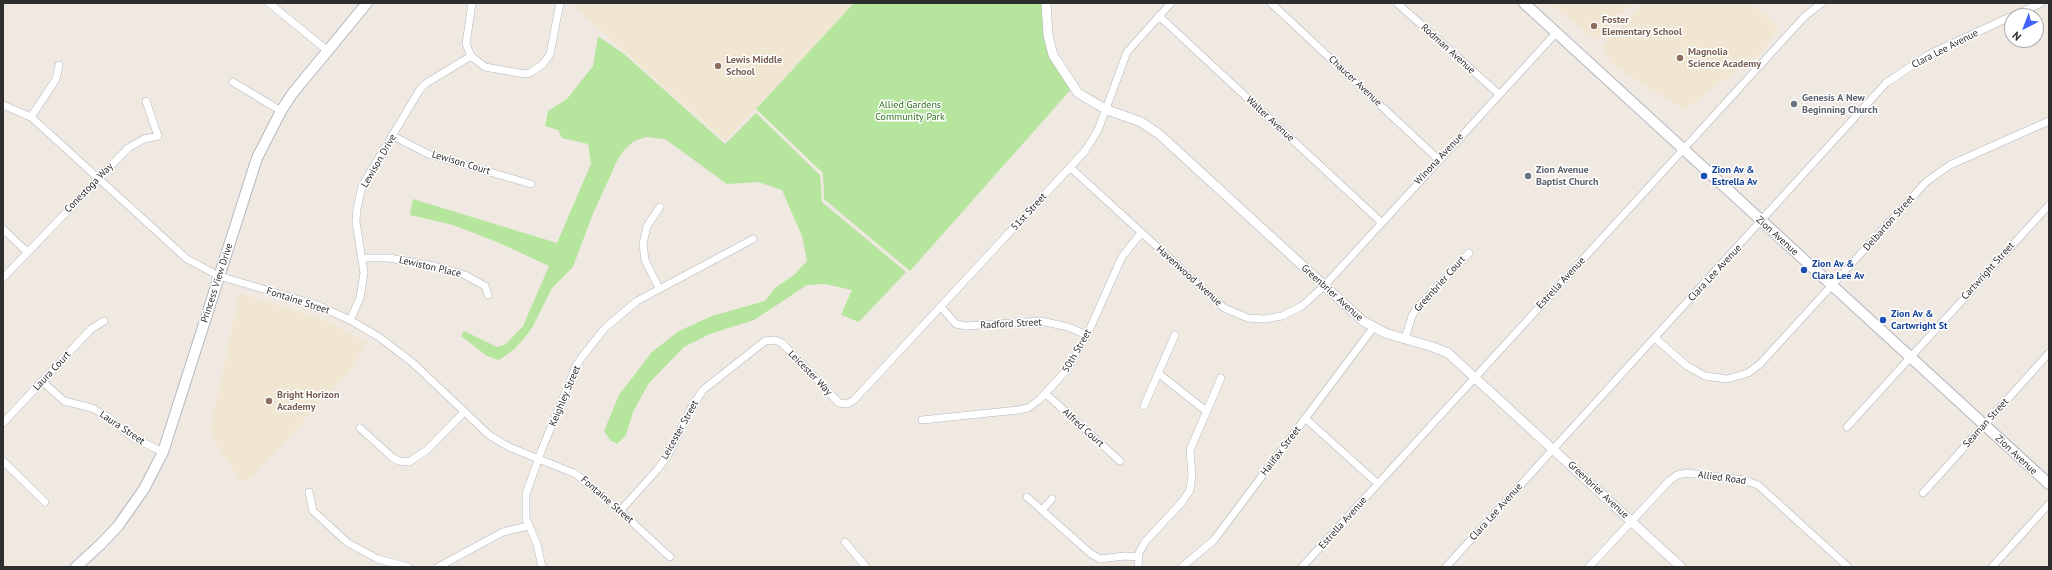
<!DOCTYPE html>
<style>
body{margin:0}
#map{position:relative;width:2052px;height:570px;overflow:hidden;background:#efe9e1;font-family:"PT Sans",sans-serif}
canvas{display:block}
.frame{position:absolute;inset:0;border:4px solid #2e2e2e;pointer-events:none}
.north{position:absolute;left:2004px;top:8px;width:40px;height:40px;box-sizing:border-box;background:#fff;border:1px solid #ababab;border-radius:50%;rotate:222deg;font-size:11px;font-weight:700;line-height:16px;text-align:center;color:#2e2e2e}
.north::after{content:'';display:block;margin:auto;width:14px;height:18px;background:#4264fb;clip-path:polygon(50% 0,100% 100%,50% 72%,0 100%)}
</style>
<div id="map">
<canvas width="2052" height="570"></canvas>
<div class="frame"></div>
<div class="north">N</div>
</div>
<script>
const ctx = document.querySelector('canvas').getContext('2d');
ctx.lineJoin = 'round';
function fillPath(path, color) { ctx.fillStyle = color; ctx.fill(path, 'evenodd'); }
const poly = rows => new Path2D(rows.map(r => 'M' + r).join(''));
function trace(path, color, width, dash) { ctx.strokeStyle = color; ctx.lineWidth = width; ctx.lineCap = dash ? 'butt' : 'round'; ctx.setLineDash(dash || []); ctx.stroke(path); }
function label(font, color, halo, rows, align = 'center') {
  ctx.font = font + ' "PT Sans",sans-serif'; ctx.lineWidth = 3; ctx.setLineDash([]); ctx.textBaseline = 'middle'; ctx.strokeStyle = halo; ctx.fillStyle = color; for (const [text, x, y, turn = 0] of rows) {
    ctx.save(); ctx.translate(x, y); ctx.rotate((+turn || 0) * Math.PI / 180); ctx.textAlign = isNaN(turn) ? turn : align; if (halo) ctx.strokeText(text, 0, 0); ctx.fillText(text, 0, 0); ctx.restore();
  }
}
fillPath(poly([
 [570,3,854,3,725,141],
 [1549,3,1633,3,1597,40],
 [1642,3,1751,3,1779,29,1760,53,1684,110,1611,64,1603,46],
 [239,293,329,322,367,343,348,373,250,479,240,480,210,433]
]), '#f0e6d1');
fillPath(poly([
 [854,3,1046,3,1048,36,1074,86,910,271,824,199,823,173,756,109],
 [598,36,624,54,725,144,756,113,820,175,822,202,906,272,859,322,841,315,852,290,825,284,807,285,754,320,710,334,684,347,649,383,633,412,626,435,617,444,610,440,604,431,619,395,652,352,679,331,712,316,765,301,775,288,794,275,807,261,802,236,782,190,758,182,727,184,665,139,646,137,634,141,624,150,616,163,592,216,573,267,552,288,532,328,522,341,512,351,499,360,487,356,461,336,464,331,497,347,506,344,523,326,549,266,497,242,453,225,410,215,413,199,557,243,591,164,588,144,562,138,558,130,545,126,548,111,567,99,593,66]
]), '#b6e59e');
const minor = poly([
 [269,3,328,51],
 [472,3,466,44,471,56,485,67,525,74,530,73,543,64,550,54,560,3],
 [1271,3,1439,160],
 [1397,3,1499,94],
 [1159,16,1381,222],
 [2013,16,2041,3],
 [233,82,281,111],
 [3,105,31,117,187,259,219,276,317,305,350,320,379,337,413,363,489,435,509,447,576,474,620,511,670,557],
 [31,117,56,79,59,65],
 [393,136,428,154,531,184],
 [1071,168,1224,308,1248,318,1265,319,1282,316,1302,306,1324,286,1556,33],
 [3,229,27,252],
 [363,258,389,258,434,266,465,275,485,286,488,295],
 [3,278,128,148,144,139,158,136,146,101],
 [659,288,645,260,643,244,647,226,660,207],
 [941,307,956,324,966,326,1041,321,1068,327,1087,335],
 [350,320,360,298,364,273,356,222,357,209,362,186,419,91,425,84,471,56],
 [1655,338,1687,366,1705,376,1727,379,1748,373,1760,364,1926,182,1950,165,2049,121],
 [1405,339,1412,316,1416,309,1469,253],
 [1158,373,1206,411],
 [42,381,64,401,92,408,108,417,132,437,163,452],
 [1046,394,1120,461],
 [1144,406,1175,335],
 [1305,418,1378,484],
 [922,420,1018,410,1028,408,1039,400,1066,371,1087,335,1122,257,1141,233],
 [3,423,91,329,104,321],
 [1847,427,2049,205],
 [360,428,393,458,399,461,409,462,427,450,464,412],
 [3,461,45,502],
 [309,492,313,511,348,543,378,559,408,567],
 [1923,493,2049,353],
 [1027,497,1090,553,1100,559,1125,556,1138,557],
 [1042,510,1052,499],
 [620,511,657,470,668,455,692,406,703,390,765,341,775,340,782,343,839,403,847,404,854,400,1085,151,1098,130,1127,52,1171,3],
 [845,542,866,567],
 [438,567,503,532,528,526],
 [542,567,537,544,526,519,526,494,542,449,576,366,582,357,605,328,637,301,753,239],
 [1138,567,1139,553,1145,542,1182,502,1190,490,1192,475,1190,450,1221,378],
 [1182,567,1214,540,1373,328],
 [1302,567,1805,16,1822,3],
 [1446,567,1886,83,1928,55,2012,16],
 [1589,567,1669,481,1677,475,1687,473,1744,480,1758,485,1848,567],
 [1992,567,2049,504]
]);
const tertiary = poly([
 [1046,3,1048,35,1053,55,1078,93,1105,109,1141,122,1159,134,1363,321,1385,333,1433,347,1448,353,1681,567]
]);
const secondary = poly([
 [1524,3,2049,484],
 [76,567,101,544,118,526,144,489,163,452,257,158,281,111,292,94,367,3]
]);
trace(minor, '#b4b7c1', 8);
trace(tertiary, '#b4b7c1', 10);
trace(secondary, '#b4b7c1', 12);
trace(minor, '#fff', 7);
trace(tertiary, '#fff', 9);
trace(secondary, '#fff', 10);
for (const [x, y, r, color] of [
 [1594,26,4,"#8d6e63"],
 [1680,58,4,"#8d6e63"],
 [718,66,4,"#8d6e63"],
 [1794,104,4,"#6b7280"],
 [1528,176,4,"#6b7280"],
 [1704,176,4,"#1a4fb4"],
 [1804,270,4,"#1a4fb4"],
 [1883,320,4,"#1a4fb4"],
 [269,401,4,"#8d6e63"]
]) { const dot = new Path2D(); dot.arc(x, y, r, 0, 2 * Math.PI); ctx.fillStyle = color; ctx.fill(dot); trace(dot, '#fff', 1.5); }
label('bold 10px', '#785e54', '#fff', [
 ["Foster",1602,20],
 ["Elementary School",1602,32],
 ["Magnolia",1688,52],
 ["Science Academy",1688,64],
 ["Lewis Middle",726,60],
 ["School",726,72],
 ["Bright Horizon",277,395],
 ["Academy",277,407]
], 'left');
label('10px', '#2e2e2e', '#fff', [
 ["Rodman Avenue",1448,49,42],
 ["Clara Lee Avenue",1945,49,-27],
 ["Chaucer Avenue",1355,81,43],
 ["Walter Avenue",1270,119,43],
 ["Winona Avenue",1439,159,-47],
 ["Lewison Drive",379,161,-60],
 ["Lewison Court",461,163,17],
 ["Conestoga Way",89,188,-46],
 ["51st Street",1029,212,-47],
 ["Delbarton Street",1889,223,-48],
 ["Zion Avenue",1777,236,42],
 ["Lewiston Place",430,267,13],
 ["Cartwright Street",1988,271,-48],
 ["Clara Lee Avenue",1715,273,-47],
 ["Havenwood Avenue",1189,276,42],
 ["Princess View Drive",217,283,-72],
 ["Estrella Avenue",1561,283,-47],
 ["Greenbrier Court",1440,284,-48],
 ["Greenbrier Avenue",1332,293,42],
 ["Fontaine Street",298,301,18],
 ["Radford Street",1011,324,-3],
 ["50th Street",1077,351,-60],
 ["Laura Court",52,371,-47],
 ["Leicester Way",810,373,46],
 ["Keighley Street",565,396,-67],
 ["Seaman Street",1986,423,-48],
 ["Laura Street",122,428,34],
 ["Alfred Court",1083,428,42],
 ["Leicester Street",680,430,-61],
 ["Halifax Street",1281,451,-53],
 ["Zion Avenue",2016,455,43],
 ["Allied Road",1722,478,8],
 ["Greenbrier Avenue",1598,490,43],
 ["Fontaine Street",607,500,41],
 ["Clara Lee Avenue",1496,512,-48],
 ["Estrella Avenue",1343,523,-48]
]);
label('bold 10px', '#5b616d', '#fff', [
 ["Genesis A New",1802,98],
 ["Beginning Church",1802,110],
 ["Zion Avenue",1536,170],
 ["Baptist Church",1536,182]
], 'left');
label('10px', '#2c6e1b', '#fff', [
 ["Allied Gardens",910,105],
 ["Community Park",910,117]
]);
label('bold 10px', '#164399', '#fff', [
 ["Zion Av &",1712,170],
 ["Estrella Av",1712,182],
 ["Zion Av &",1812,264],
 ["Clara Lee Av",1812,276],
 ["Zion Av &",1891,314],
 ["Cartwright St",1891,326]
], 'left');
</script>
